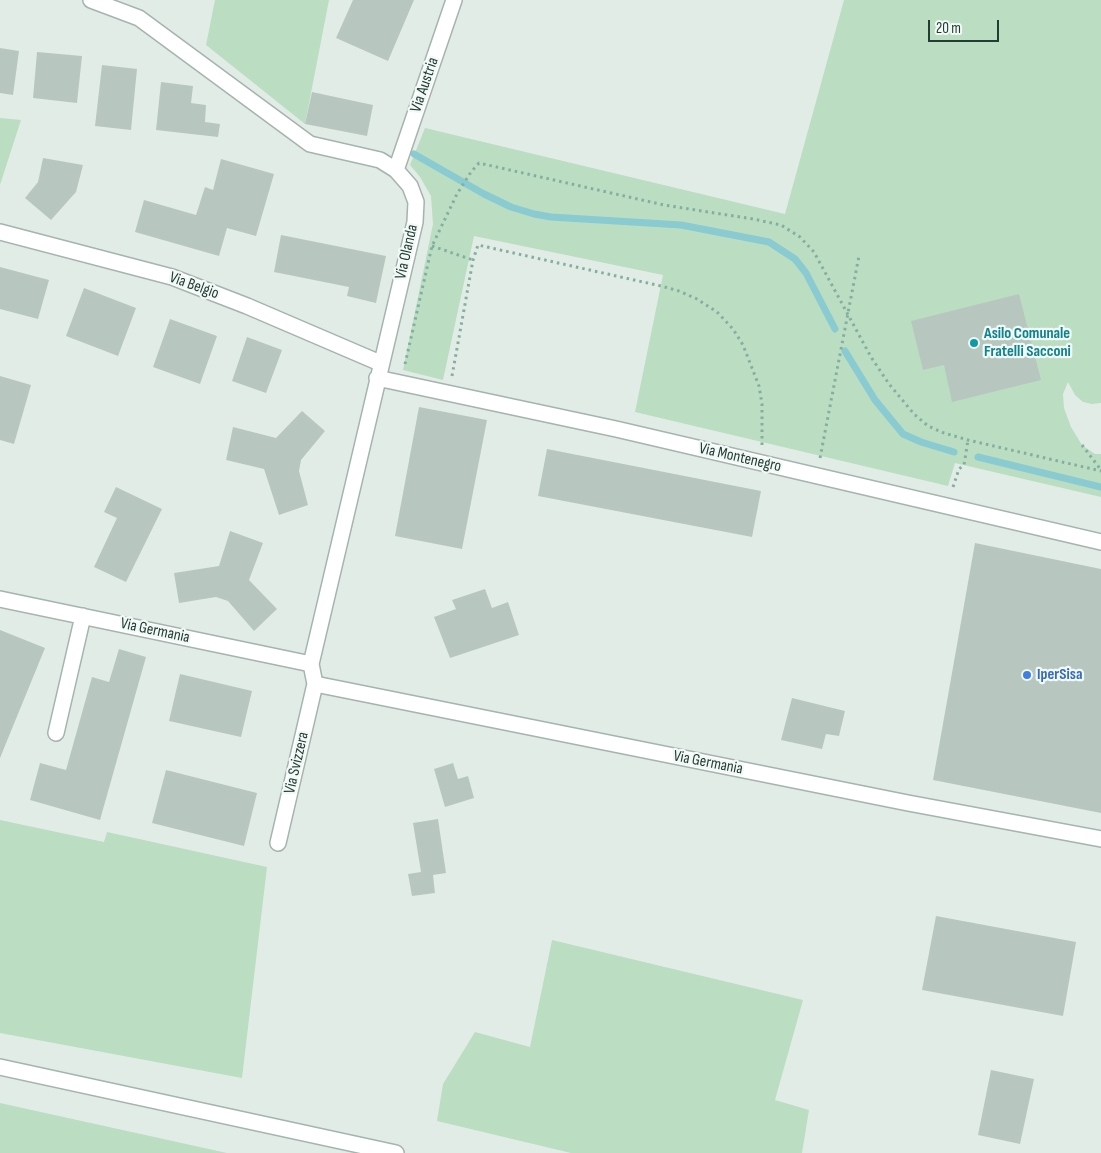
<!DOCTYPE html>
<style>
body{margin:0}
#map{position:relative;width:1101px;height:1153px;overflow:hidden;background:#e2ece7;font-family:"Sofia Sans Condensed",sans-serif}
canvas{display:block}
.scale{position:absolute;left:928px;top:20px;width:71px;height:22px;box-sizing:border-box;border:2px solid #223d34;border-top:0;padding-left:6px;font-size:15px;line-height:18px;white-space:nowrap;color:#223d34;-webkit-text-stroke:4px #f2f8f5;paint-order:stroke}
</style>
<div id="map">
<canvas width="1101" height="1153"></canvas>
<div class="scale">20 m</div>
</div>
<script>
const ctx = document.querySelector('canvas').getContext('2d');
ctx.lineJoin = 'round';
function fillPath(path, color) { ctx.fillStyle = color; ctx.fill(path, 'evenodd'); }
const poly = rows => new Path2D(rows.map(r => 'M' + r).join(''));
function trace(path, color, width, dash) { ctx.strokeStyle = color; ctx.lineWidth = width; ctx.lineCap = dash ? 'butt' : 'round'; ctx.setLineDash(dash || []); ctx.stroke(path); }
function label(font, color, halo, rows, align = 'center') {
  ctx.font = font + ' "Sofia Sans Condensed",sans-serif'; ctx.lineWidth = 4.5; ctx.setLineDash([]); ctx.textBaseline = 'middle'; ctx.strokeStyle = halo; ctx.fillStyle = color; for (const [text, x, y, turn = 0] of rows) {
    ctx.save(); ctx.translate(x, y); ctx.rotate((+turn || 0) * Math.PI / 180); ctx.textAlign = isNaN(turn) ? turn : align; if (halo) ctx.strokeText(text, 0, 0); ctx.fillText(text, 0, 0); ctx.restore();
  }
}
fillPath(poly([
 [215,0,329,0,305,124,206,45],
 [844,0,1101,0,1101,403,1092,404,1083,402,1075,395,1068,382,1063,394,1064,408,1071,427,1082,445,1095,454,1101,454,1101,497,955,463,948,486,635,412,663,275,474,236,443,380,403,370,433,224,431,196,420,177,410,165,425,128,785,214],
 [0,118,21,120,0,185],
 [0,820,104,842,107,832,267,867,242,1078,0,1033],
 [552,940,803,1000,775,1100,809,1110,802,1153,571,1153,437,1121,443,1084,475,1032,530,1047],
 [0,1103,227,1153,0,1153]
]), '#bbddc2');
trace(poly([
 [414,154,484,194,511,207,534,214,551,217,681,225,769,242,795,259,806,273,835,329],
 [845,351,875,400,903,434,921,442,954,452],
 [978,457,1101,487]
]), '#8acad1', 7);
fillPath(poly([
 [353,0,414,0,388,61,336,38],
 [0,48,19,51,13,95,0,93],
 [37,52,82,56,77,103,33,98],
 [102,65,137,69,131,130,95,126],
 [161,82,193,86,191,103,206,105,205,122,220,124,218,137,156,130],
 [312,92,373,105,367,136,305,124],
 [43,158,83,165,76,192,51,220,25,198,38,182],
 [221,159,274,174,256,236,227,228,219,256,135,232,144,200,196,215,205,187,213,190],
 [281,235,386,256,376,303,347,296,349,287,274,272],
 [0,267,49,280,38,319,0,309],
 [84,288,136,308,118,356,66,336],
 [1019,294,1041,380,952,402,944,365,923,370,911,321],
 [170,319,217,336,200,384,153,367],
 [247,337,282,350,266,393,232,381],
 [0,376,31,385,14,444,0,440],
 [419,407,487,420,462,549,395,536],
 [302,411,325,431,301,460,299,471,308,505,279,515,264,469,226,460,233,427,276,438],
 [547,449,761,491,752,537,538,496],
 [116,487,162,509,126,582,94,567,117,518,104,512],
 [230,531,263,543,249,580,277,609,254,631,228,601,216,597,179,603,174,573,219,566],
 [975,543,1101,569,1101,813,933,780],
 [485,589,492,608,508,602,519,635,450,658,434,617,456,609,452,600],
 [0,630,45,648,0,758],
 [119,649,146,657,100,820,30,800,40,763,66,770,92,677,109,682],
 [180,674,252,691,241,737,169,721],
 [792,698,845,711,839,736,826,734,822,749,781,740],
 [453,763,458,779,468,776,474,798,445,807,434,769],
 [166,770,257,793,244,846,152,823],
 [438,819,446,873,433,875,435,893,412,896,408,874,421,872,413,823],
 [936,916,1076,942,1063,1016,922,990],
 [991,1070,1034,1079,1020,1144,978,1135]
]), '#b7c7c0');
const minor = poly([
 [91,0,139,18,310,144,380,160,396,170,410,186,416,202,415,222,311,664,315,684,278,843],
 [396,170,454,0],
 [0,232,172,277,247,306,380,363],
 [377,378,616,429,1101,542],
 [0,599,311,664],
 [315,684,908,803,1101,839],
 [56,733,83,616],
 [0,1067,396,1153]
]);
trace(minor, '#a5b4ae', 18);
trace(poly([
 [432,246,473,260],
 [405,364,432,246,457,194,471,172,479,163,664,205,753,219,781,225,800,237,814,252,871,357,889,384,914,414,928,426,944,433,968,440,1101,471],
 [452,376,473,260,478,245,661,286,679,291,697,299,717,312,733,329,743,345,759,386,762,404,762,445],
 [1082,445,1101,470],
 [820,458,859,256],
 [953,487,959,469,964,465,968,440]
]), '#82af9f', 3, [2.5, 4]);
trace(minor, '#fff', 15);
for (const [x, y, r, color] of [
 [974,343,5,"#0f9aa8"],
 [1027,675,5,"#3f7fe0"]
]) { const dot = new Path2D(); dot.arc(x, y, r, 0, 2 * Math.PI); ctx.fillStyle = color; ctx.fill(dot); trace(dot, '#f2f8f5', 2); }
label('16px', '#223d34', '#f2f8f5', [
 ["Via Austria",425,85,-71],
 ["Via Olanda",407,252,-77],
 ["Via Belgio",194,286,20],
 ["Via Montenegro",740,458,13],
 ["Via Germania",155,631,12],
 ["Via Svizzera",297,763,-77],
 ["Via Germania",708,763,11]
]);
label('bold 16px', '#0d838f', '#f2f8f5', [
 ["Asilo Comunale",984,334],
 ["Fratelli Sacconi",984,352]
], 'left');
label('bold 16px', '#366cbe', '#f2f8f5', [
 ["IperSisa",1037,675]
], 'left');
</script>
